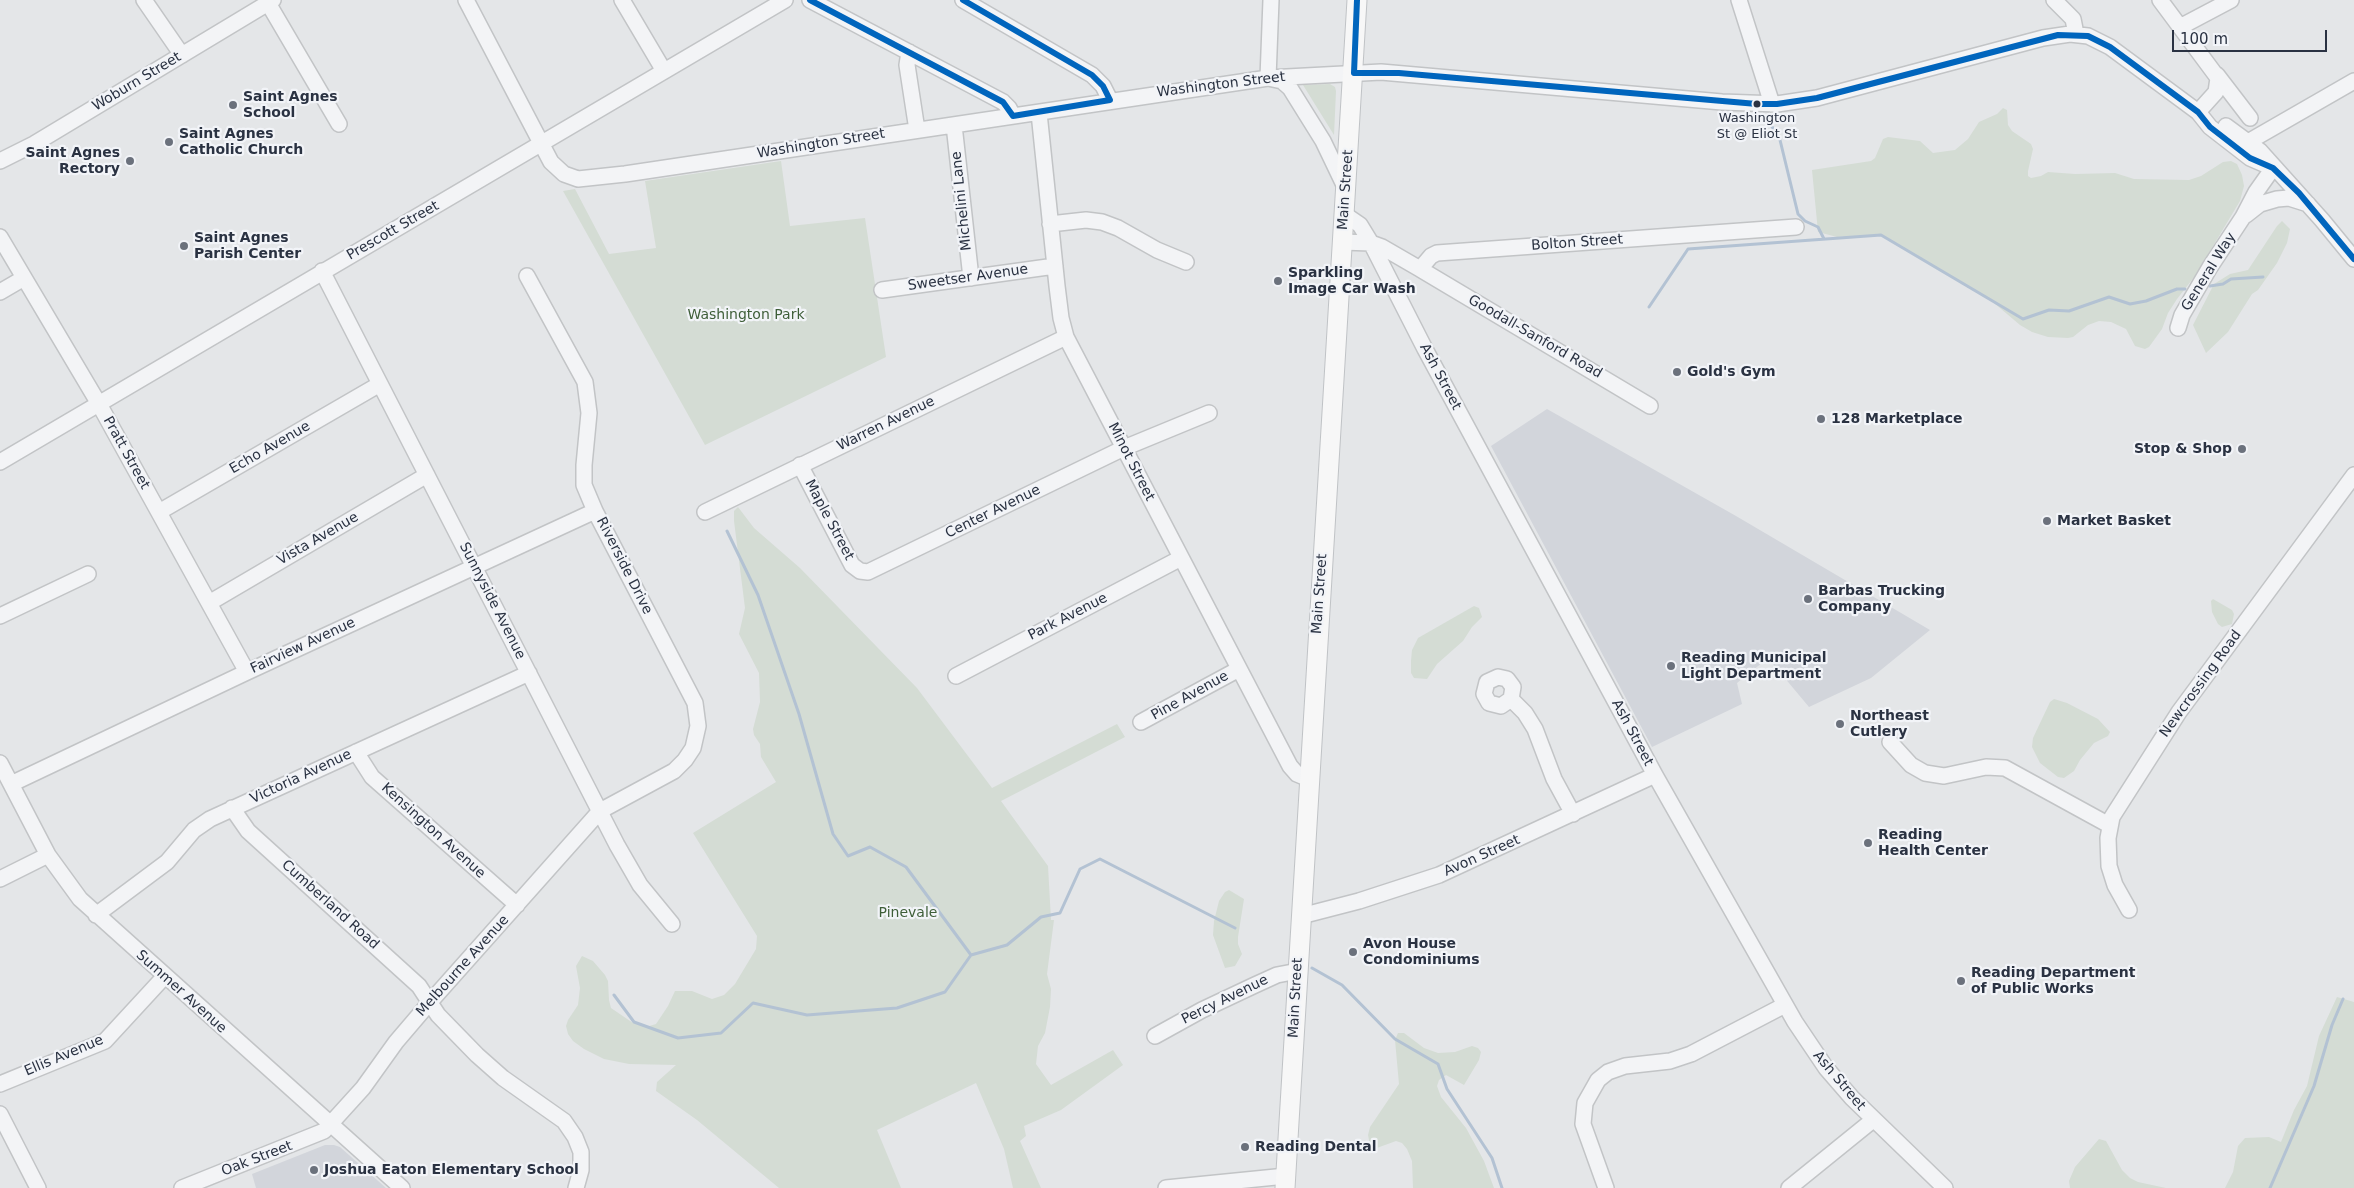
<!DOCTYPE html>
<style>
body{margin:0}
#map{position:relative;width:2354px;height:1188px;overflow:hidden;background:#e4e6e8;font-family:"DejaVu Sans",sans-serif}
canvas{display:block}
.scale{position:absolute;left:2172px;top:30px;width:155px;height:22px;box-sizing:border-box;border:2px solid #2a3242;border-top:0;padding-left:6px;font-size:15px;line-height:18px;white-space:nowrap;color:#2a3242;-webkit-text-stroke:4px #f2f4f8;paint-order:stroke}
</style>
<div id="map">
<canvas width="2354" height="1188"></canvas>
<div class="scale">100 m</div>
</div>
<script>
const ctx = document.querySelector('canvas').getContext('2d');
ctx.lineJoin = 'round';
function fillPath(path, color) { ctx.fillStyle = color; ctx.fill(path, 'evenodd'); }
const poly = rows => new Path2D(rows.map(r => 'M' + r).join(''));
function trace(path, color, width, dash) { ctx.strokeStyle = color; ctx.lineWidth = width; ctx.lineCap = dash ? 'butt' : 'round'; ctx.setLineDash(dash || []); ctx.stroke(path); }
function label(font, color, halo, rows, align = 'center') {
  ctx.font = font + ' "DejaVu Sans",sans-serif'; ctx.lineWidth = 4.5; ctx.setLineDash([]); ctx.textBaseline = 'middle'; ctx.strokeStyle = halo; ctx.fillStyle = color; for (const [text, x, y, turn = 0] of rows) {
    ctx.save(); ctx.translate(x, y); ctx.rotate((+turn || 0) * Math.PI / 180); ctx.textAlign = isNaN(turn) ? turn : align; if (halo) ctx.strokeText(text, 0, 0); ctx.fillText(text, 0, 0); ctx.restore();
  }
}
fillPath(poly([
 [1547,409,1736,516,1930,630,1871,678,1809,707,1768,658,1737,683,1742,704,1652,747,1491,446],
 [325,1145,334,1145,340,1147,386,1188,256,1188,252,1174]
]), '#d2d5db');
fillPath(poly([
 [1330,84,1335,87,1336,91,1334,135,1303,85],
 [2003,108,2007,110,2008,125,2012,131,2031,144,2033,149,2028,171,2028,176,2031,178,2041,176,2048,172,2075,174,2115,173,2134,179,2189,180,2201,176,2223,162,2231,161,2237,164,2242,175,2244,186,2240,201,2195,276,2177,299,2168,313,2162,329,2149,347,2145,349,2135,346,2126,329,2111,322,2099,321,2088,325,2073,337,2068,338,2048,337,2032,332,2020,325,1994,303,1882,235,1837,237,1818,232,1812,170,1871,161,1875,158,1883,139,1888,137,1920,141,1933,153,1955,150,1968,139,1979,122,1997,114],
 [781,161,790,226,865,218,886,357,705,445,563,191,575,189,609,254,656,248,645,181],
 [2282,221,2290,229,2287,243,2277,263,2258,290,2252,294,2228,332,2206,353,2193,325,2214,284,2230,274,2248,270,2277,226],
 [738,507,754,528,800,568,917,688,992,788,1117,724,1125,737,1001,801,1048,866,1051,920,1054,920,1047,974,1051,989,1050,1007,1045,1033,1038,1046,1036,1064,1051,1085,1113,1050,1123,1065,1061,1110,1024,1126,1026,1136,1020,1141,1041,1188,1013,1188,1004,1149,976,1083,877,1130,901,1188,779,1188,697,1120,656,1091,657,1082,676,1065,629,1064,604,1059,584,1049,573,1041,568,1034,566,1026,568,1020,578,1005,580,988,576,966,582,956,593,961,605,975,608,981,609,1000,611,1008,633,1023,646,1027,656,1024,668,1006,675,991,692,991,712,999,724,995,735,984,756,949,757,936,693,833,776,782,761,757,760,744,754,735,753,729,760,702,759,673,739,634,745,608,734,521,734,511],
 [2213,599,2232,610,2234,614,2232,624,2222,627,2218,624,2212,612,2211,601],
 [1474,606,1479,608,1482,617,1472,627,1463,641,1437,664,1427,679,1414,678,1411,673,1411,661,1412,650,1418,638],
 [2054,699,2067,703,2098,719,2110,732,2108,736,2094,743,2080,760,2074,771,2064,778,2058,777,2040,763,2032,747,2033,738,2050,702],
 [1229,890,1244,899,1238,937,1238,944,1242,954,1235,966,1225,968,1213,935,1214,921,1219,901,1225,892],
 [2337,997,2354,1002,2354,1188,2225,1188,2233,1172,2238,1146,2245,1138,2269,1137,2281,1142,2294,1110,2307,1086,2319,1036],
 [1398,1033,1404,1033,1424,1048,1438,1053,1455,1052,1472,1046,1478,1048,1481,1052,1479,1060,1464,1085,1446,1075,1439,1080,1437,1086,1441,1097,1466,1128,1484,1161,1494,1188,1413,1188,1412,1161,1407,1149,1402,1143,1396,1141,1374,1149,1370,1145,1368,1135,1370,1127,1399,1084,1395,1040],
 [2099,1139,2106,1141,2122,1170,2130,1178,2138,1182,2166,1188,2070,1188,2069,1181,2075,1167]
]), '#d4dcd4');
trace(poly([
 [1771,125,1780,140,1798,214,1805,221,1818,227,1824,239],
 [2210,286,2223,284,2231,279,2263,277],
 [1649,307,1688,249,1881,235,2023,319,2049,310,2069,311,2109,297,2130,304,2146,301,2177,289,2185,289],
 [727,531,758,595,799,714,833,834,848,856,870,847,906,867,971,955,1007,945,1041,917,1060,913,1080,869,1100,859,1235,928],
 [1312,968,1342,985,1395,1039,1438,1064,1447,1089,1492,1158,1502,1188],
 [614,995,634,1022,678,1038,721,1033,753,1003,807,1015,897,1008,945,992,971,955],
 [2270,1188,2314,1086,2332,1025,2343,999]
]), '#b3c2d3', 3);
const minor = poly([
 [144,0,182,55],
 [466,0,551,162,564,174,578,179,625,174,1268,78,1381,72,1722,102,1777,104,1817,98,2043,38,2070,34,2088,36,2110,47,2198,112,2210,127,2250,158,2273,168],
 [622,0,664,71],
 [810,0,1003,102,1009,108,1013,116],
 [963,0,1092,75,1103,86,1110,100],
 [1271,0,1268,78,1282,81,1290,88,1323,141,1346,189],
 [1739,0,1772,104],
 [2054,0,2073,19,2076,34],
 [2160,0,2218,78,2216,92,2198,112],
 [268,3,339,124],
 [2180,27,2231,0],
 [909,52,907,65,917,130],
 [2217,75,2250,118],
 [1039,113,1057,286,1061,318,1066,337,1290,766,1297,774,1309,779],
 [954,125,971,278],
 [2226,126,2260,151,2322,220,2354,259],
 [2248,142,2354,81],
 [0,161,34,144,273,0],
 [1344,214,1360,225,1371,243,1425,349,1655,775,1795,1022,1826,1068,1852,1098,1945,1188],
 [2246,215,2260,204,2277,199,2289,198,2308,204],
 [1050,224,1086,220,1102,222,1118,228,1157,250,1186,262],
 [0,237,99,404,247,672],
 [1342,242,1371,243,1382,247,1420,269,1431,256,1437,253,1796,227],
 [1420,269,1650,406],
 [322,271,617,845,640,885,672,924],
 [882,290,1055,266],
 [0,292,24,278],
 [2178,328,2182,315,2210,267,2243,217,2256,192,2273,168],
 [0,462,785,0],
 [800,465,852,565,860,571,868,572,1124,448,1209,413],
 [159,512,380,384],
 [705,512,1066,337],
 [209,603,427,475],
 [0,616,88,574],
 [956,676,1181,558],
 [1511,699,1513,687,1507,679,1498,677,1487,682,1484,694,1489,703,1501,706,1511,699,1525,713,1535,729,1554,779,1573,814],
 [1141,722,1239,669],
 [1890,742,1911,765,1925,773,1944,776,1986,767,2005,768,2109,825],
 [356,752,372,777,517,905],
 [0,763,48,855,80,899,402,1188],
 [11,784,247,672,595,511],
 [232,808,248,831,419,986,438,1015,477,1055,503,1078,564,1121,575,1137,581,1152,581,1170,576,1188],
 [0,879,48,855],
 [2129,910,2115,885,2109,866,2108,838,2112,817,2179,712,2354,475],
 [96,915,167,862,194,830,210,819,529,673],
 [1301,916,1359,901,1439,875,1655,775],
 [1155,1036,1202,1010,1255,985,1277,975,1298,971],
 [0,1084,105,1041,164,977],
 [0,1114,38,1188],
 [182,1188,324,1131,363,1088,396,1042,431,1001,600,811,674,771,685,760,693,748,698,726,695,703,595,511,584,485,584,465,589,413,585,382,527,276],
 [1166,1188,1286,1176],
 [1606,1188,1583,1124,1585,1103,1598,1080,1608,1072,1625,1066,1670,1061,1691,1054,1785,1005],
 [1789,1188,1873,1120]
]);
const major = poly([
 [1285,1188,1357,0]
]);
trace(minor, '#c2c4c6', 18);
trace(major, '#c0c3c6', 21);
trace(minor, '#f3f4f6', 15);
trace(major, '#f7f7f7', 19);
trace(poly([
 [810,0,1003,102,1013,116,1110,100,1103,86,1092,75,963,0],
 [1357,0,1354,73,1399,73,1757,104,1777,104,1817,98,2058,35,2088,36,2110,47,2198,112,2210,127,2250,158,2273,168,2299,193,2354,259]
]), '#0065bd', 6);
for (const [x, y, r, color] of [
 [1757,104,4.5,"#2a3242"],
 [233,105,5,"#6b717c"],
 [169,142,5,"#6b717c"],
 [130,161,5,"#6b717c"],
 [184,246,5,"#6b717c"],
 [1278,281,5,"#6b717c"],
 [1677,372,5,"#6b717c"],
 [1821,419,5,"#6b717c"],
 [2242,449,5,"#6b717c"],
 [2047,521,5,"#6b717c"],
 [1808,599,5,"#6b717c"],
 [1671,666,5,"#6b717c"],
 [1840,724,5,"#6b717c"],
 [1868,843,5,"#6b717c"],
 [1353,952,5,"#6b717c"],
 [1961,981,5,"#6b717c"],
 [1245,1147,5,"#6b717c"],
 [314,1170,5,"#6b717c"]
]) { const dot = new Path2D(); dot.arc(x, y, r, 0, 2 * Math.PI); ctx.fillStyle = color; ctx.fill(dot); trace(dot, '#f2f4f8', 2); }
label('13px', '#2a3242', '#f2f4f8', [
 ["Washington",1757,119],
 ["St @ Eliot St",1757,135]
]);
label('14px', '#2a3242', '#f2f4f8', [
 ["Woburn Street",137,82,-31],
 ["Washington Street",1221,85,-7],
 ["Washington Street",821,144,-9],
 ["Main Street",1346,190,-86],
 ["Michelini Lane",962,201,-96],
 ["Prescott Street",393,231,-30],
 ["Bolton Street",1577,243,-4],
 ["General Way",2209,272,-58],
 ["Sweetser Avenue",968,278,-8],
 ["Goodall-Sanford Road",1535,337,30],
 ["Ash Street",1440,377,62],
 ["Warren Avenue",886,424,-26],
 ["Echo Avenue",270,448,-30],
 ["Pratt Street",126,453,61],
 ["Minot Street",1131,462,63],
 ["Center Avenue",993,512,-26],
 ["Maple Street",829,520,62],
 ["Vista Avenue",318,539,-30],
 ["Riverside Drive",624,566,63],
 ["Main Street",1320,594,-86],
 ["Sunnyside Avenue",492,601,63],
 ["Park Avenue",1068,617,-27],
 ["Fairview Avenue",303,646,-25],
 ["Newcrossing Road",2201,684,-54],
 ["Pine Avenue",1190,696,-29],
 ["Ash Street",1632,733,62],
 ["Victoria Avenue",301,777,-25],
 ["Kensington Avenue",433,831,42],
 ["Avon Street",1482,856,-24],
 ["Cumberland Road",330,905,42],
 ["Melbourne Avenue",463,966,-48],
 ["Summer Avenue",181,992,42],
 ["Main Street",1296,998,-87],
 ["Percy Avenue",1225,1000,-26],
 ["Ellis Avenue",64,1056,-23],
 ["Ash Street",1839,1081,50],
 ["Oak Street",257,1159,-21]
]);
label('bold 14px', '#2a3242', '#f2f4f8', [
 ["Saint Agnes",243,97],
 ["School",243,113],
 ["Saint Agnes",179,134],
 ["Catholic Church",179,150],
 ["Saint Agnes",120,153,"right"],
 ["Rectory",120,169,"right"],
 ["Saint Agnes",194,238],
 ["Parish Center",194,254],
 ["Sparkling",1288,273],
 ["Image Car Wash",1288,289],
 ["Gold's Gym",1687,372],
 ["128 Marketplace",1831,419],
 ["Stop & Shop",2232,449,"right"],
 ["Market Basket",2057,521],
 ["Barbas Trucking",1818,591],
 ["Company",1818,607],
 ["Reading Municipal",1681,658],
 ["Light Department",1681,674],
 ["Northeast",1850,716],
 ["Cutlery",1850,732],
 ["Reading",1878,835],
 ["Health Center",1878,851],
 ["Avon House",1363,944],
 ["Condominiums",1363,960],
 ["Reading Department",1971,973],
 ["of Public Works",1971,989],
 ["Reading Dental",1255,1147],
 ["Joshua Eaton Elementary School",324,1170]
], 'left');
label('14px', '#3e5e38', '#f2f4f8', [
 ["Washington Park",746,315],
 ["Pinevale",908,913]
]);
</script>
